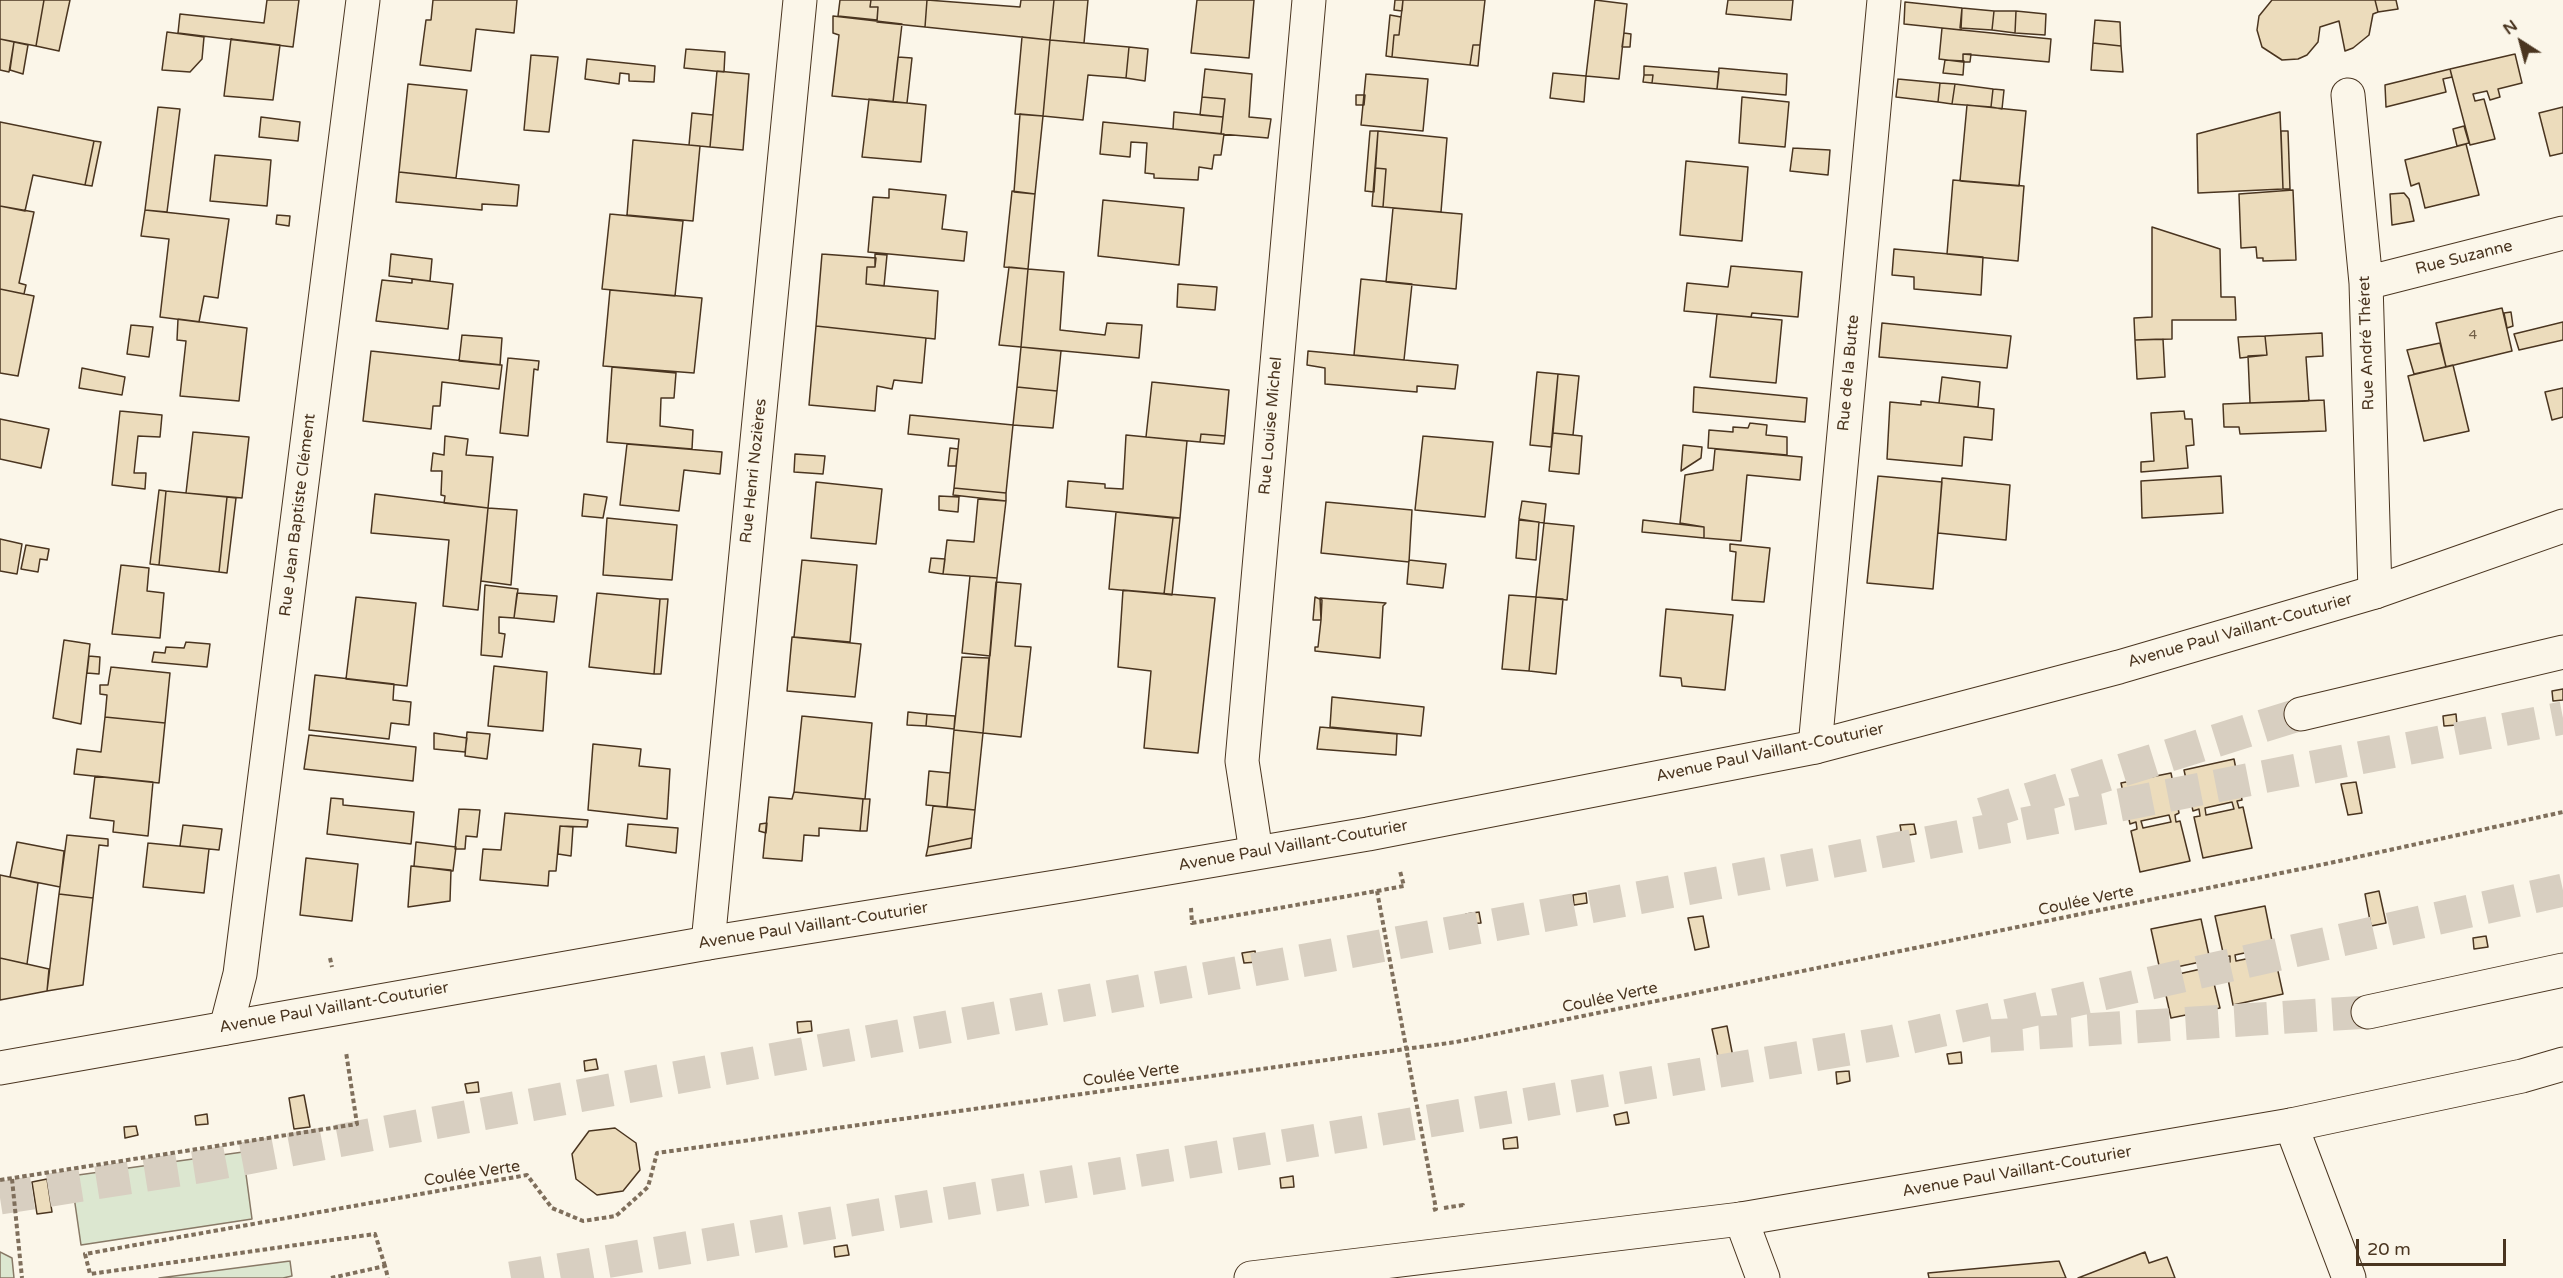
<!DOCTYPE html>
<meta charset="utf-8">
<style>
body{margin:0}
#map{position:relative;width:2563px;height:1278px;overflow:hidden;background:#fbf6e9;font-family:"Varela Round",sans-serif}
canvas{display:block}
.north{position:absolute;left:2491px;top:12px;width:60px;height:60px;-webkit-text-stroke:4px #fbf6e9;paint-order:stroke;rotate:324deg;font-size:16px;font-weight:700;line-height:24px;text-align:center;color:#4a3520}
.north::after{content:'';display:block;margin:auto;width:21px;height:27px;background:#4a3520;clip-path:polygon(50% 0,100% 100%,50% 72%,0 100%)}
.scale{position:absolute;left:2356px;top:1239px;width:150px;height:27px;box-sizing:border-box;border:3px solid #4a3520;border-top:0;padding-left:8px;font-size:18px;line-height:21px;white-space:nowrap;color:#4a3520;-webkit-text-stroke:4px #fbf6e9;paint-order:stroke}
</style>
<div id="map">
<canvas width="2563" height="1278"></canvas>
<div class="north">N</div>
<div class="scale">20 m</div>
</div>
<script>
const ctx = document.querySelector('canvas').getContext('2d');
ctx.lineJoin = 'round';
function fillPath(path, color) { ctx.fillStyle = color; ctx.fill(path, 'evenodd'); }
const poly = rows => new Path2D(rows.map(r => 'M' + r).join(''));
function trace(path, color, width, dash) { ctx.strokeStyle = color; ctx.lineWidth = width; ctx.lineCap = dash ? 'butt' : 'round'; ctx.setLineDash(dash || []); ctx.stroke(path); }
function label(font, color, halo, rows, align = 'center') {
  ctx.font = font + ' "Varela Round",sans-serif'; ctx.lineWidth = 4.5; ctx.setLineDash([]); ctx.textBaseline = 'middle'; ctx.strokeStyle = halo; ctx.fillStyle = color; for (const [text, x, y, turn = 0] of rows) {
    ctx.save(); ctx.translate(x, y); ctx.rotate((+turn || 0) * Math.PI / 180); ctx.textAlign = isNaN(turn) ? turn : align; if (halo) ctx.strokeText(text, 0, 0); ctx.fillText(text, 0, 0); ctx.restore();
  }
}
const green = poly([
 [243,1152,252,1219,81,1245,71,1176,243,1152],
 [0,1252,12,1258,14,1278,0,1278,0,1252],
 [290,1261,292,1276,283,1278,159,1278,290,1261]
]);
fillPath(green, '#dce7d0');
trace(green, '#887966', 1.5);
const building = poly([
 [0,0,44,0,36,46,0,39,0,0],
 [44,0,70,0,59,51,36,46,44,0],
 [267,0,299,0,293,47,178,33,180,14,264,23,267,0],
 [433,0,517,0,514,33,476,29,471,71,420,65,426,20,431,20,433,0],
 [840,0,871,0,870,7,878,7,877,20,838,16,840,0],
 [871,0,927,0,925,27,877,22,878,7,870,7,871,0],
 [927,0,1020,7,1021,0,1054,0,1050,40,925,27,927,0],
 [1054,0,1088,0,1084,43,1050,40,1054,0],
 [1197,0,1254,0,1249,58,1191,53,1197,0],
 [1395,0,1403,0,1402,11,1394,10,1395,0],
 [1403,0,1485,0,1480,45,1473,45,1470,65,1392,57,1394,35,1399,35,1403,0],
 [1595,0,1627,4,1619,79,1586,76,1595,0],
 [1728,0,1793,0,1791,20,1726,14,1728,0],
 [2272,0,2375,0,2378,12,2373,14,2369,35,2353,48,2345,51,2339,21,2320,27,2318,42,2307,55,2298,59,2282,60,2262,47,2257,30,2259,16,2272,0],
 [2375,0,2396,0,2398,9,2378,12,2375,0],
 [1905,2,1962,8,1961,30,1904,24,1905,2],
 [1962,8,1994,11,1992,30,1960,28,1962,8],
 [1994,11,2016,11,2015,33,1992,30,1994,11],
 [2016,11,2046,14,2045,35,2015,33,2016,11],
 [1390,15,1401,17,1399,35,1394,35,1392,57,1386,56,1390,15],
 [833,16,902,24,893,102,832,96,839,35,833,33,833,16],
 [2095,20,2120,22,2121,46,2093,43,2095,20],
 [1942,28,2051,39,2049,62,1963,54,1963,62,1939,59,1942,28],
 [167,32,204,37,202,59,190,72,162,70,167,32],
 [1624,33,1631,34,1630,47,1622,47,1624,33],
 [1022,37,1050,40,1043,116,1015,114,1022,37],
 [0,39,14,42,9,72,0,70,0,39],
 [231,39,280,45,273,100,224,96,231,39],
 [1050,40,1129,47,1126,78,1088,75,1083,120,1043,116,1050,40],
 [14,42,28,45,23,74,10,70,14,42],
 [2093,43,2121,46,2123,72,2091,70,2093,43],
 [1473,45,1480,45,1478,66,1470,65,1473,45],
 [1129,47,1148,49,1145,81,1126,78,1129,47],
 [686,49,725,52,724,72,684,68,686,49],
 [1963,54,1971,54,1970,62,1963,62,1963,54],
 [2515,54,2522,83,2498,89,2500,97,2490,100,2487,91,2473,94,2475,101,2484,99,2495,139,2470,145,2450,69,2515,54],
 [531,55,558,57,549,132,524,130,531,55],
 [898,57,912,58,907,103,893,102,898,57],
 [587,59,655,66,654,82,629,81,629,74,620,73,619,84,585,79,587,59],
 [1945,60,1964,61,1963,75,1943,73,1945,60],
 [1644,66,1719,72,1717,89,1652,83,1653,75,1644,75,1644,66],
 [1719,68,1787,74,1786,95,1717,89,1719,68],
 [1205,69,1252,74,1249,117,1271,119,1268,138,1221,134,1225,99,1202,97,1205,69],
 [2450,69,2452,77,2443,79,2446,92,2386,107,2385,85,2450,69],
 [717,71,749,74,743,150,710,147,717,71],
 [1553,73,1586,76,1584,102,1550,98,1553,73],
 [1366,74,1428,79,1423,131,1361,125,1366,74],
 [1644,75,1653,75,1652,83,1643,82,1644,75],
 [1898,79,1940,83,1938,102,1896,97,1898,79],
 [1940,83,1955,84,1952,104,1938,102,1940,83],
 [408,84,467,90,456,178,399,172,408,84],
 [1955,84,1993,89,1991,107,1952,104,1955,84],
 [1993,89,2004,90,2002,109,1991,107,1993,89],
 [1356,95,1365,95,1364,105,1356,105,1356,95],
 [1202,97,1225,99,1223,117,1200,115,1202,97],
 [1742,97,1789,102,1785,147,1739,143,1742,97],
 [869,99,926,105,921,162,862,157,869,99],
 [1967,105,2026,111,2019,186,1960,181,1967,105],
 [158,107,180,109,167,212,145,210,158,107],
 [2563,107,2563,153,2550,156,2539,113,2563,107],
 [1174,112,1223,117,1221,134,1173,129,1174,112],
 [2280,112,2283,189,2198,193,2197,134,2280,112],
 [692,113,713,115,710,147,689,145,692,113],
 [1020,114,1043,116,1035,194,1014,192,1020,114],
 [261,117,300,122,298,141,259,137,261,117],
 [0,122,94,141,85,185,33,175,25,211,0,206,0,122],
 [1103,122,1224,134,1221,155,1214,155,1212,169,1199,167,1198,180,1154,178,1154,174,1145,173,1147,143,1131,142,1130,157,1100,154,1103,122],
 [2464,126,2469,143,2457,146,2453,129,2464,126],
 [1370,131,1378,131,1374,192,1365,191,1370,131],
 [1378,131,1447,138,1441,212,1383,207,1386,169,1375,168,1378,131],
 [2281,131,2288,131,2290,189,2283,189,2281,131],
 [633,140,700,146,693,221,627,215,633,140],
 [94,141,101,142,92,186,85,185,94,141],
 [2466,144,2479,195,2425,208,2419,183,2411,186,2405,160,2466,144],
 [1793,148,1830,150,1828,175,1790,171,1793,148],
 [215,155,271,160,267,206,210,201,215,155],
 [1686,161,1748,167,1742,241,1680,235,1686,161],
 [1375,168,1386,169,1383,207,1372,206,1375,168],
 [399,172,519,185,517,206,482,204,482,210,396,202,399,172],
 [1953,180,2024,186,2018,261,1947,254,1953,180],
 [889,189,946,195,942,229,967,232,964,261,868,252,873,197,889,198,889,189],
 [2293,190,2296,260,2263,261,2263,258,2257,258,2256,247,2241,248,2239,194,2293,190],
 [1012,191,1035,194,1028,269,1004,267,1012,191],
 [2404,193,2409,199,2414,221,2392,225,2390,194,2404,193],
 [1103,200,1184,208,1179,265,1098,256,1103,200],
 [0,206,34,212,19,283,26,285,24,294,0,289,0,206],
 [1393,208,1462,214,1456,289,1386,282,1393,208],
 [145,210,229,219,218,298,204,296,199,322,160,317,169,239,141,236,145,210],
 [610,214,683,221,675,296,602,289,610,214],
 [277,215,290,216,289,226,276,224,277,215],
 [2152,227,2220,249,2221,297,2235,297,2236,320,2172,320,2172,339,2135,340,2134,318,2152,317,2152,227],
 [1894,249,1983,257,1981,295,1914,289,1914,277,1892,275,1894,249],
 [391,254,432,259,430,281,389,276,391,254],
 [822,254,876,258,875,267,867,267,866,284,938,291,935,339,816,326,822,254],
 [875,254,887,255,884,286,866,284,867,267,875,267,875,254],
 [1731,266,1802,272,1798,317,1752,313,1751,317,1684,311,1687,283,1728,287,1731,266],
 [1009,267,1028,269,1021,347,999,345,1009,267],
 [1028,269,1064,272,1060,330,1105,335,1107,323,1142,325,1139,358,1021,347,1028,269],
 [412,279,453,284,448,329,376,321,382,280,412,283,412,279],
 [1361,279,1412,284,1404,360,1354,355,1361,279],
 [1178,284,1217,287,1215,310,1177,307,1178,284],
 [0,289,34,296,18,376,0,373,0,289],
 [610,290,702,298,694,373,603,366,610,290],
 [2502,308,2512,351,2446,367,2436,323,2502,308],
 [2511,312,2513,326,2507,328,2504,313,2511,312],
 [1717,314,1782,320,1776,383,1710,377,1717,314],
 [178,319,247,328,239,401,180,396,186,341,177,340,178,319],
 [2563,322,2563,340,2519,350,2514,334,2563,322],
 [1882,323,2011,336,2007,368,1879,357,1882,323],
 [131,325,153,327,149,357,127,354,131,325],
 [816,326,926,338,922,383,894,380,892,389,877,386,875,411,809,405,816,326],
 [2322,333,2323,356,2306,357,2309,401,2250,403,2248,356,2267,355,2265,336,2322,333],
 [462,335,502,338,500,365,459,361,462,335],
 [2265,336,2267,355,2240,358,2238,337,2265,336],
 [2163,339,2165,377,2137,379,2135,340,2163,339],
 [2440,343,2446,367,2414,374,2407,350,2440,343],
 [1021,347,1061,351,1057,391,1017,387,1021,347],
 [371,351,502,365,499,389,442,382,440,406,433,406,431,429,363,421,371,351],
 [1308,351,1458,365,1455,389,1417,386,1417,392,1325,384,1325,368,1307,365,1308,351],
 [508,358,539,361,538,370,534,369,528,436,500,433,508,358],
 [2453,365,2469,431,2424,441,2408,376,2453,365],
 [612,367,676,373,674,398,661,398,660,426,693,430,692,449,607,442,612,367],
 [82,368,125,377,122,395,79,388,82,368],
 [1537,372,1558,374,1551,447,1530,445,1537,372],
 [1558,374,1579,376,1573,435,1553,433,1558,374],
 [1942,377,1980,382,1978,407,1939,403,1942,377],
 [1152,382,1229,390,1225,436,1201,434,1200,442,1146,437,1152,382],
 [1017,387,1057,391,1053,428,1013,425,1017,387],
 [1694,387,1807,398,1805,422,1693,412,1694,387],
 [2563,388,2563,417,2552,420,2545,392,2563,388],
 [2324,400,2326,431,2240,434,2239,427,2224,427,2223,404,2324,400],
 [1921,401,1994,409,1992,440,1964,437,1962,466,1887,459,1890,402,1921,405,1921,401],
 [120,411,162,415,160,437,138,436,134,473,146,473,145,489,112,485,120,411],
 [2184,411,2185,419,2192,419,2194,445,2186,446,2188,468,2141,472,2141,462,2154,461,2151,413,2184,411],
 [910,415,1013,425,1006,493,954,488,959,439,908,434,910,415],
 [0,419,49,429,41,468,0,459,0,419],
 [1750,423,1767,425,1766,435,1787,437,1787,455,1708,448,1709,430,1733,432,1733,427,1748,428,1750,423],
 [193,432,249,437,242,498,186,493,193,432],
 [1553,433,1582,436,1579,474,1549,471,1553,433],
 [1201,434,1225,436,1224,444,1200,442,1201,434],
 [1126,435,1187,441,1180,518,1066,507,1068,481,1105,484,1105,488,1123,489,1126,435],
 [445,436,468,439,466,455,493,457,488,508,444,503,445,496,441,495,442,471,431,471,433,453,444,455,445,436],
 [1423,436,1493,442,1485,517,1415,510,1423,436],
 [627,444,722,452,720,474,684,470,679,511,620,505,627,444],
 [1683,445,1702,447,1701,458,1681,471,1683,445],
 [950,448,958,449,956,466,948,466,950,448],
 [1715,449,1802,457,1800,480,1747,475,1741,541,1704,538,1704,527,1680,523,1685,475,1713,470,1715,449],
 [795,454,825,456,823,474,794,472,795,454],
 [1878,476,1942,482,1933,589,1867,583,1878,476],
 [2221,476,2223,513,2142,518,2141,481,2221,476],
 [1942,478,2010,485,2006,540,1938,533,1942,478],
 [816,482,882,489,876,544,811,538,816,482],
 [954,488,1006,493,1006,501,953,495,954,488],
 [159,490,166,491,159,565,150,564,159,490],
 [166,491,227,497,219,572,159,565,166,491],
 [375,494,488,508,478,610,443,606,449,540,371,533,375,494],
 [584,494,607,497,603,518,582,516,584,494],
 [939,496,959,497,958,512,939,510,939,496],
 [227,497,236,498,227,573,219,572,227,497],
 [978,499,1006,501,997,578,943,574,947,540,974,542,978,499],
 [1522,501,1546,504,1544,523,1519,519,1522,501],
 [1326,502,1412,510,1409,562,1321,553,1326,502],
 [488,508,517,510,511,585,481,581,488,508],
 [1116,512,1173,518,1164,594,1109,589,1116,512],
 [607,518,677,525,672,580,603,575,607,518],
 [1173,518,1180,518,1172,595,1164,594,1173,518],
 [1519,520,1539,522,1536,560,1516,558,1519,520],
 [1643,520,1704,527,1704,538,1642,532,1643,520],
 [1544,523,1574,526,1567,600,1536,597,1544,523],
 [0,539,22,544,17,574,0,571,0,539],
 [1730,544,1770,548,1764,602,1732,600,1736,552,1730,551,1730,544],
 [26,545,49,549,47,560,40,559,38,572,21,569,26,545],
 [931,558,945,559,943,574,929,572,931,558],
 [802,560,857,565,850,642,794,637,802,560],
 [1409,560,1446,564,1443,588,1407,584,1409,560],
 [121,565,149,568,147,591,164,593,160,638,112,634,121,565],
 [970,576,997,578,990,656,962,653,970,576],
 [996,582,1021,584,1015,646,1031,647,1021,737,983,733,996,582],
 [485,585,518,589,514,618,499,617,499,633,505,634,502,657,481,655,485,585],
 [1123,590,1215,598,1198,753,1144,748,1151,671,1118,667,1123,590],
 [517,593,557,596,554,622,514,618,517,593],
 [597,593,660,599,654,674,589,667,597,593],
 [1509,595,1536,597,1529,671,1502,669,1509,595],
 [356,597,416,603,407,686,346,679,356,597],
 [1315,597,1322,600,1321,620,1313,620,1315,597],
 [1536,597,1563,599,1556,674,1529,671,1536,597],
 [1320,598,1386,603,1383,606,1380,658,1315,651,1315,647,1318,647,1321,620,1320,598],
 [660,599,668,599,661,674,654,674,660,599],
 [1666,609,1733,615,1725,690,1682,686,1681,678,1660,676,1666,609],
 [792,637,861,644,855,697,787,691,792,637],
 [64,640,90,644,81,724,53,718,64,640],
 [186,642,210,644,207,667,152,662,154,652,165,653,166,647,184,648,186,642],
 [89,656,100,657,99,674,87,673,89,656],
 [962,657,989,658,983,733,954,730,962,657],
 [494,666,547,672,543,731,488,726,494,666],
 [111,667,170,673,165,723,105,717,107,695,100,694,100,685,108,685,111,667],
 [315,675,394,684,393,700,411,702,409,725,391,723,389,739,309,730,315,675],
 [2563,689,2563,700,2553,701,2552,691,2563,689],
 [1332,697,1424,707,1421,736,1330,727,1332,697],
 [908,712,927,714,926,726,907,725,908,712],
 [927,714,955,716,954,729,926,726,927,714],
 [2456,714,2457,725,2444,726,2443,716,2456,714],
 [802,716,872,723,865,799,794,792,802,716],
 [105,717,165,723,159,783,74,774,77,749,101,752,105,717],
 [1320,727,1397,734,1396,755,1317,749,1320,727],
 [954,730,983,733,975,810,947,807,954,730],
 [467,732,490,734,487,759,465,756,467,732],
 [434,733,467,738,465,752,434,749,434,733],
 [309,735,416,747,413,781,304,769,309,735],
 [593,744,641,749,639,766,670,769,667,819,588,810,593,744],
 [2234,759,2242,800,2237,801,2239,808,2243,807,2252,848,2203,858,2194,817,2200,816,2199,809,2193,811,2184,770,2234,759],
 [2232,802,2234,809,2206,815,2205,808,2232,802],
 [929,771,950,773,947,807,926,805,929,771],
 [2171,773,2179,813,2175,815,2176,822,2180,821,2190,861,2140,872,2131,831,2137,829,2136,822,2130,824,2121,783,2171,773],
 [2169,815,2171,822,2143,828,2141,821,2169,815],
 [95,776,153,782,148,836,113,832,114,821,90,818,95,776],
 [2356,782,2362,813,2348,815,2341,784,2356,782],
 [794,792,863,799,860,831,819,828,819,836,804,835,802,861,763,858,769,797,792,799,794,792],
 [331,798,343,799,343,805,414,812,411,844,327,834,331,798],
 [863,799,870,799,867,831,860,831,863,799],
 [933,806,975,810,972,838,928,847,933,806],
 [459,809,480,810,477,837,466,836,465,849,455,849,459,809],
 [505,813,588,820,587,827,560,826,556,871,549,871,548,886,480,880,483,849,501,850,505,813],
 [767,823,766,833,759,831,760,824,767,823],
 [628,824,678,828,676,853,626,846,628,824],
 [1914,824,1916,834,1902,836,1900,825,1914,824],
 [183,825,222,829,219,850,180,846,183,825],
 [560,826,573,827,571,856,558,854,560,826],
 [67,835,108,839,108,846,99,845,93,898,59,894,67,835],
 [972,838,971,848,926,856,928,847,972,838],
 [17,842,64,851,60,887,10,877,17,842],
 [416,842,456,847,453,871,414,866,416,842],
 [148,843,209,849,204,893,143,887,148,843],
 [1808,851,1809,861,1795,863,1794,853,1808,851],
 [306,858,358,864,352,921,300,915,306,858],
 [411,866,451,870,450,901,408,907,411,866],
 [0,875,38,883,27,964,0,958,0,875],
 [2379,891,2386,923,2371,926,2365,894,2379,891],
 [1586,893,1587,903,1574,905,1573,895,1586,893],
 [59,894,93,898,83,985,47,991,59,894],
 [2265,906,2273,946,2268,948,2270,954,2274,953,2283,994,2233,1005,2225,963,2230,962,2230,956,2224,957,2215,916,2265,906],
 [2263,949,2265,955,2236,961,2235,955,2263,949],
 [1479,912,1481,923,1467,924,1466,914,1479,912],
 [1703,916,1709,947,1695,950,1688,918,1703,916],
 [2201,919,2210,960,2205,960,2206,967,2210,967,2220,1008,2171,1018,2162,977,2167,976,2166,969,2160,970,2151,929,2201,919],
 [2200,962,2201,969,2174,975,2172,968,2200,962],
 [2486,936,2488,947,2474,949,2473,938,2486,936],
 [1255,951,1257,962,1244,963,1242,953,1255,951],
 [0,958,49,969,47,991,0,1000,0,958],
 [811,1021,812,1031,798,1033,797,1022,811,1021],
 [1727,1026,1733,1057,1719,1061,1712,1029,1727,1026],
 [1961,1052,1962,1063,1949,1064,1947,1054,1961,1052],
 [596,1059,598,1069,585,1071,584,1061,596,1059],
 [1849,1071,1850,1081,1837,1084,1836,1072,1849,1071],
 [478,1082,479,1092,467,1093,465,1084,478,1082],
 [304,1095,310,1127,294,1129,289,1098,304,1095],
 [1627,1112,1629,1123,1616,1125,1614,1115,1627,1112],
 [207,1114,208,1124,196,1125,195,1116,207,1114],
 [136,1126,138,1135,125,1138,124,1127,136,1126],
 [615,1128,636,1143,640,1170,623,1191,597,1195,576,1179,572,1154,589,1131,615,1128],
 [1517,1137,1518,1148,1504,1149,1503,1139,1517,1137],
 [1293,1176,1294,1187,1281,1188,1280,1178,1293,1176],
 [47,1179,52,1212,37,1214,32,1182,47,1179],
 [847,1245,849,1255,835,1257,834,1247,847,1245],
 [2145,1252,2149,1263,2167,1257,2175,1278,2078,1278,2145,1252],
 [2059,1261,2066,1278,1929,1278,1928,1273,2059,1261]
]);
fillPath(building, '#ecdcbc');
trace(building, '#4a3520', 1.5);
trace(poly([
 [1982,814,2301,714],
 [1990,1036,2368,1012],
 [0,1198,204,1166,1824,863,2563,718],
 [511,1278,1890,1042,2563,890]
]), '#d8cfc1', 33, [33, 16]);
const street = poly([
 [2348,95,2366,283,2375,592],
 [2366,283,2563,233],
 [1815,747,1884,0],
 [1256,852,1242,761,1309,0],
 [708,943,800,0],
 [226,1028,240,974,248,910,363,0],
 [2291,1125,2349,1278],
 [1741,1219,1763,1278]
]);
const primary = poly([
 [0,1068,708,943,1074,884,1368,834,1815,747,2119,667,2375,592,2563,526],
 [1251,1278,1741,1219,2291,1125,2522,1076,2563,1064]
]);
const highway = poly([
 [2301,714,2563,652],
 [2368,1012,2563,970]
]);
trace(street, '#4a3520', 35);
trace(primary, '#4a3520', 35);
trace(highway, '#4a3520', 35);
trace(poly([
 [1377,891,1404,886,1400,871],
 [1191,908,1192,923,1377,891,1436,1209,1433,1210],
 [330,958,332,967],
 [12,1179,22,1278],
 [0,1180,357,1124,346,1052],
 [1444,1208,1463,1205,1463,1208],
 [385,1266,375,1234,90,1274,85,1254,527,1175,552,1208,583,1221,616,1216,648,1187,657,1153,1456,1042,2330,863,2563,812],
 [331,1278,385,1266,388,1278]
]), '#7f6f5c', 4, [4.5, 3]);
trace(street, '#fbf6e9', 33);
trace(primary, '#fbf6e9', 33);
trace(highway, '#fbf6e9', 33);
label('14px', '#725f47', null, [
 ["4",2473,335]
]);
label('16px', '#4a3520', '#fbf6e9', [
 ["Rue Suzanne",2464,258,-14],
 ["Rue André Théret",2367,343,-92],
 ["Rue de la Butte",1849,373,-85],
 ["Rue Louise Michel",1271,426,-85],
 ["Rue Henri Nozières",754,471,-84],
 ["Rue Jean Baptiste Clément",298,515,-83],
 ["Avenue Paul Vaillant-Couturier",2240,631,-16],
 ["Avenue Paul Vaillant-Couturier",1770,753,-12],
 ["Avenue Paul Vaillant-Couturier",1293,846,-10],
 ["Coulée Verte",2086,901,-12],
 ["Avenue Paul Vaillant-Couturier",813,926,-9],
 ["Coulée Verte",1610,998,-12],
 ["Avenue Paul Vaillant-Couturier",334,1008,-10],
 ["Coulée Verte",1131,1075,-8],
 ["Avenue Paul Vaillant-Couturier",2017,1172,-10],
 ["Coulée Verte",472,1174,-9]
]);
</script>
